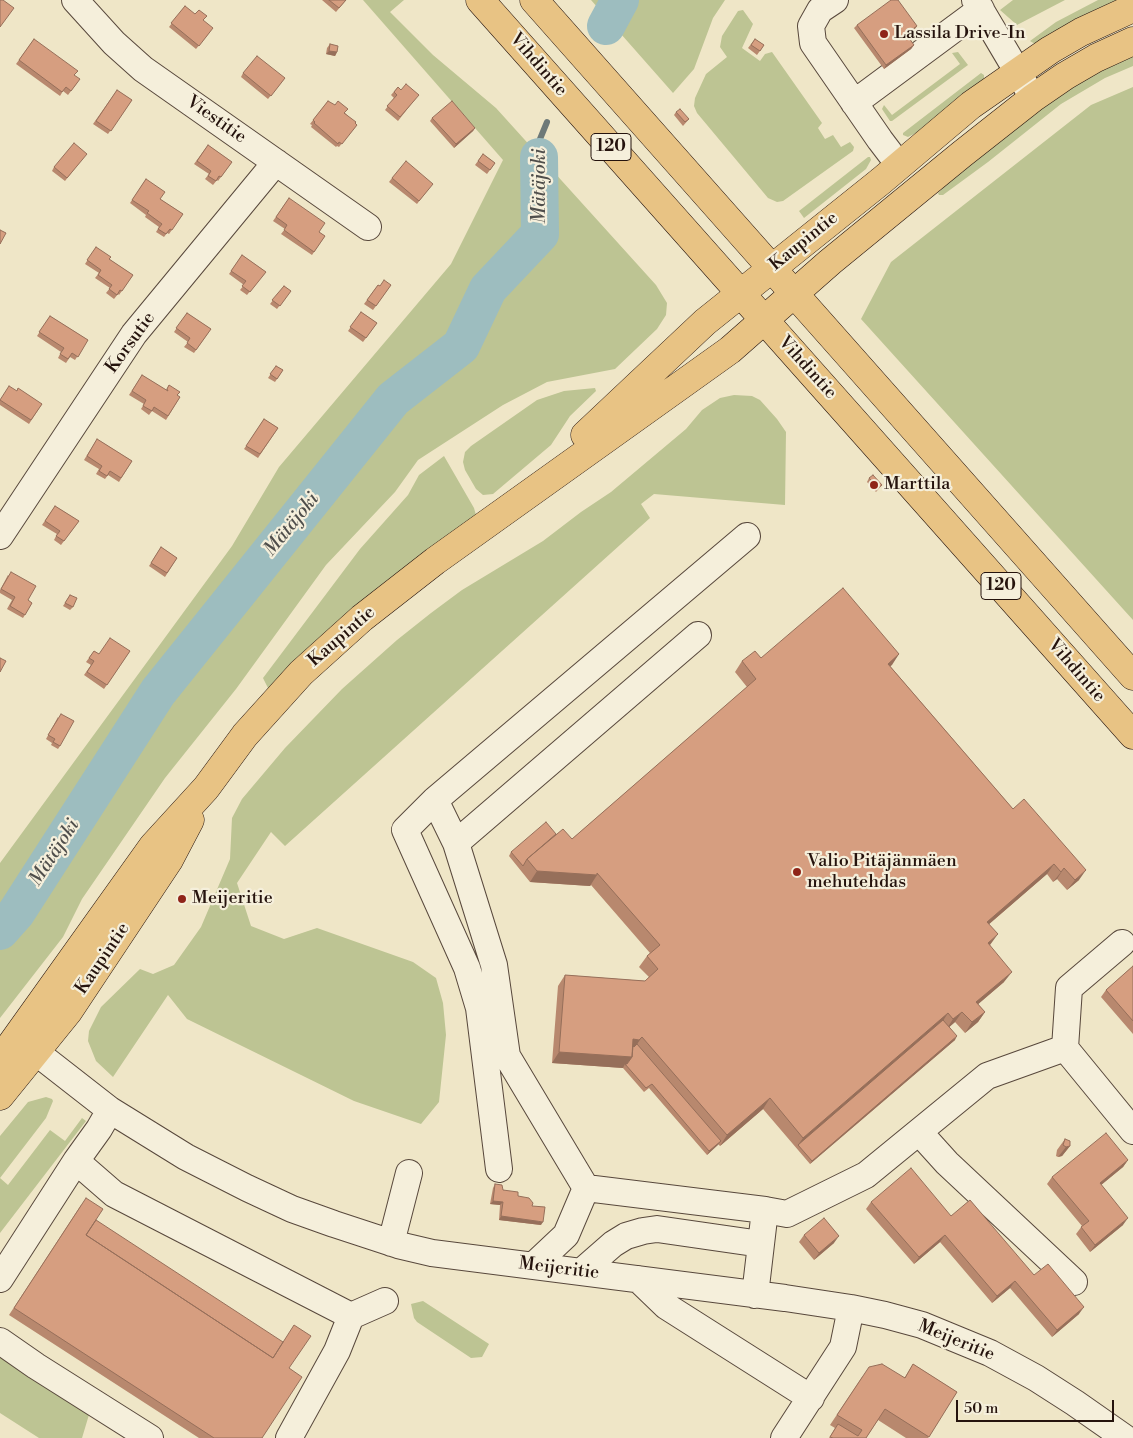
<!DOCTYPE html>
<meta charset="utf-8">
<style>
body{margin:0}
#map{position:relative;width:1133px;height:1438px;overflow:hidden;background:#efe6c7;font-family:"Libre Bodoni",serif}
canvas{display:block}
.scale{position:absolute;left:956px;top:1400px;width:158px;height:22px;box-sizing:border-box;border:2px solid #25130d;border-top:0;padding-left:6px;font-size:15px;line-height:18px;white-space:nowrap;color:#25130d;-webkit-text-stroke:4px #f5efdb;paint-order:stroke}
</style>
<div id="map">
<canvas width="1133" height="1438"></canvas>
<div class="scale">50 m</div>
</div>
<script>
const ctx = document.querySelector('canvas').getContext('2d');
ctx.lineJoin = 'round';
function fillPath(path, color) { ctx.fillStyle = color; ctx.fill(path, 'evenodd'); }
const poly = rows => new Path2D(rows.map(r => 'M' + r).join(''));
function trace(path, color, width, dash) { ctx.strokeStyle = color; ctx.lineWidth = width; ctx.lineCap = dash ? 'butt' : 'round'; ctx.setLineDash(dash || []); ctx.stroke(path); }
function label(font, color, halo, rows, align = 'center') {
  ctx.font = font + ' "Libre Bodoni",serif'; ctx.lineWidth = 4.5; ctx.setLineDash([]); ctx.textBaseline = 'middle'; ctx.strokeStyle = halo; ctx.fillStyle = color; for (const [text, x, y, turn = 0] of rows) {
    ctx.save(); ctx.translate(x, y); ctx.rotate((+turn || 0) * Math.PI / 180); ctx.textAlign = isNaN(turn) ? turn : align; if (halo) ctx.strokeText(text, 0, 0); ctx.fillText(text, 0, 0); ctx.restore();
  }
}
fillPath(poly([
 [363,0,404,0,390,12,433,55,496,108,656,285,667,303,666,315,657,329,615,369,547,382,503,405,418,460,395,492,326,565,236,689,165,778,82,899,63,937,0,1018,0,863,232,546,279,467,451,264,503,160],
 [591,0,725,0,713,18,694,69,673,93],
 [1013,0,1065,0,1017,25,1000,10],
 [1098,0,1119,0,1035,44,1030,41,1056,22],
 [743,10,753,24,742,48,760,61,765,54,772,52,822,123,818,128,825,139,833,135,841,147,850,142,854,147,853,151,783,201,777,202,768,198,697,113,694,106,695,98,706,74,727,57,720,47,722,36,738,11],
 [1133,51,1133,66,1105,78,1061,104,988,162,943,195,939,195,938,193,978,153,1031,110],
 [958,52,968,65,892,121,890,121,882,109,884,105,892,115,960,64,952,53],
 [981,73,984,75,984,83,916,133,908,137,903,135,903,133],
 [1133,87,1133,620,861,319,891,262,1091,105],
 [868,157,870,157,871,160,866,169,804,218,799,211],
 [595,388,596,391,570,416,551,445,493,494,483,495,476,489,465,470,463,462,465,452,471,446,537,400,564,391],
 [734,395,752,396,760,400,777,419,786,432,785,505,654,494,641,504,650,518,285,846,271,832,237,883,251,926,284,939,317,928,413,962,436,978,443,1003,446,1035,439,1102,421,1124,354,1101,187,1019,168,995,113,1077,96,1061,88,1041,89,1031,101,1007,140,969,153,974,174,965,201,927,230,859,232,818,242,799,285,748,342,689,397,640,431,613,462,590,543,541,581,512,611,492,686,429,702,410,720,398],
 [444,456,474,508,476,515,389,579,337,622,268,688,263,678,360,549,408,495,419,475],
 [46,1097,52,1099,53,1101,46,1118,0,1178,0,1136,28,1102],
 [82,1118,86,1121,0,1233,0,1178,8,1185,50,1130,65,1141],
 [423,1301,489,1344,482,1357,471,1358,417,1322,414,1318,411,1304],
 [0,1351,91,1408,82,1438,39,1438,0,1413]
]), '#bdc493');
trace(poly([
 [539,157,540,139,547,122]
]), '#6d7978', 6);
trace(poly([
 [606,26,620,0],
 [0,931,16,913,158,692,393,399,461,346,488,289,540,234,539,157]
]), '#9dbdbf', 38);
const minor = poly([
 [75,0,114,43,143,69,368,227],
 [835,0,820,10,811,26,813,43,880,140,899,165],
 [975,0,1033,98],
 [854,103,981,9],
 [0,536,134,334,276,162],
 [435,800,456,843],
 [19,1039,110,1110,186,1157,247,1188,292,1209,334,1224,398,1245,432,1253,785,1298,851,1308,885,1315,922,1325,990,1353,1036,1378,1075,1403,1125,1438],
 [1065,1048,1133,1131],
 [110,1110,99,1129,76,1161,114,1194,351,1316,385,1301],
 [919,1132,947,1163,1074,1282],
 [499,1169,479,1008,467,968,405,830,435,800,747,536],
 [586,1188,507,1056,494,965,456,843,698,635],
 [586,1188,765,1210],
 [391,1243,409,1173],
 [533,1266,566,1235,586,1188],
 [581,1272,613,1244,626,1236,643,1231,657,1229,761,1244],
 [0,1279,76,1161],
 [638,1279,666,1306,811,1398],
 [755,1295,765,1210,787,1214,866,1175,987,1076,1065,1048,1069,988,1122,943],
 [0,1341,36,1366,150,1438],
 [289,1438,337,1351,351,1316],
 [784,1438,843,1347,851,1308]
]);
const major = poly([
 [480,0,1133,735],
 [534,0,1133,676],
 [585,435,705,322,881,181,971,105,1050,50,1081,32,1133,8],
 [0,1060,153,846,206,788,245,735,301,673,362,618,435,561,730,350,830,262,962,154,1033,98,1065,76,1096,58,1133,41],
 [0,1096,68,1012,169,860,190,820]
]);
trace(minor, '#58483c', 28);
trace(major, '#25130d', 29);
trace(minor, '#f5efdb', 26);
trace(major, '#e8c384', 28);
fillPath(poly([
 [322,0,346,0,336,12],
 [185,6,210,32,196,49,169,27],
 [857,25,917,26,914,30,906,35,914,45,911,49,884,69,854,28],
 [34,39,75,76,77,83,68,95,63,91,60,96,16,64],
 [755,39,764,45,757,55,748,48],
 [330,44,337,52,335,56,326,54,327,48],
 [243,73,285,78,268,99,241,77],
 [398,87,401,90,416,98,398,121,385,110,394,98,391,95],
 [117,90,132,100,108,134,93,124],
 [328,101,345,113,357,125,339,147,337,146,336,147,311,127,312,125,310,124],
 [676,112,689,119,683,126,674,115],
 [432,118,475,128,473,131,454,148,430,121],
 [208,145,232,162,218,181,217,180,213,185,205,179,209,174,194,164],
 [483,154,495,163,487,174,475,165],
 [84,157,65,181,52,171,54,167],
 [392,178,430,187,417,204,389,182],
 [146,179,160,199,183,214,169,234,167,233,164,237,156,232,159,227,145,217,146,215,130,203],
 [289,198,319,232,325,236,312,255,281,234,285,229,273,221],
 [96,247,109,259,133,275,119,295,118,294,114,299,106,293,110,288,95,278,99,273,85,264],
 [242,255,266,272,247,295,240,290,244,285,229,274],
 [378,285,380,286,391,285,373,310,364,304],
 [284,286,291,291,277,309,270,304],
 [361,312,377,323,363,342,348,331],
 [187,313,211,329,194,353,184,347,188,342,174,332],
 [50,316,88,340,75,360,70,357,66,363,58,358,61,352,37,336],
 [276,366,283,370,275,382,268,378],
 [142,375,166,390,169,385,177,395,180,397,166,420,152,411,149,415,141,409,144,404,129,395],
 [17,391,42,404,29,424,0,405,0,400],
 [264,419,278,428,258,458,244,449],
 [97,439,132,461,119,482,108,475,105,479,96,474,99,469,84,460],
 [869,478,882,485,876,492,867,482],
 [55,506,79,521,61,545,54,540,57,534,42,525],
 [161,547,177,558,165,577,149,566],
 [8,575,28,600,32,603,23,618,7,609,12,600,0,593,0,590],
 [70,595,73,607,70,610,63,606],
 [94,651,99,654,130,651,104,689,84,675,91,665,86,662],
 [899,654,890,666,1013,809,1079,880,1067,890,1057,879,1053,882,1047,874,989,924,990,945,1004,982,978,1004,985,1012,978,1022,965,1033,955,1022,949,1027,955,1040,810,1164,763,1109,720,1146,718,1144,707,1155,649,1088,644,1092,623,1068,552,1063,558,986,565,975,645,981,649,977,639,967,647,956,650,953,591,885,590,886,530,882,509,856,511,852,556,834,572,839,747,687,735,672,742,661,761,658],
 [58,717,60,746,58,749,51,745,52,743,46,739],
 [1133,966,1133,1034,1101,997,1106,990],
 [1065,1139,1070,1146,1062,1156,1058,1157,1056,1156,1057,1150],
 [1128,1160,1123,1167,1101,1185,1123,1225,1090,1252,1076,1234,1082,1226,1047,1184,1052,1177],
 [495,1184,503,1190,518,1196,541,1225,499,1220,500,1205,490,1204,493,1188],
 [871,1202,951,1216,1034,1275,1079,1314,1052,1337,1010,1288,992,1303,940,1242,914,1264,866,1209],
 [81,1205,96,1220,289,1368,262,1438,199,1438,9,1315],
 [804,1235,834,1243,814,1260,799,1242],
 [913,1364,957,1392,928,1438,906,1438,878,1420,866,1438,829,1438,835,1428,830,1425,862,1377,905,1377]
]), '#b8886e');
fillPath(poly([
 [917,26,914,30,903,38,906,34],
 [914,45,911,49,884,69,886,65],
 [329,51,337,52,335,56,326,54],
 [475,128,473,131,454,148,456,144],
 [899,654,892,665,881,674,888,664],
 [1054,864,1047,874,980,932,987,922],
 [1064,868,1057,879,1053,882,1061,872],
 [1086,870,1079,880,1067,890,1075,880],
 [537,871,597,875,590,886,530,882],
 [998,934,990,945,980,953,988,943],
 [1012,972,1004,982,969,1012,976,1002],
 [962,1012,955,1022,946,1030,953,1019],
 [985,1012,978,1022,965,1033,972,1022],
 [948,1013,941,1024,798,1145,803,1138],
 [957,1036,955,1040,810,1164,812,1161],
 [642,1037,635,1047,628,1046,633,1039],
 [559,1052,632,1057,626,1066,625,1064,623,1068,552,1063],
 [770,1098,763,1109,720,1146,727,1135],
 [721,1141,718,1145,707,1155,709,1151],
 [1070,1146,1062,1156,1058,1157,1066,1147],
 [1128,1160,1123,1167,1095,1190,1100,1183],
 [493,1201,503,1202,500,1205,490,1204],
 [501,1216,543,1222,541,1225,499,1220],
 [1128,1218,1123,1225,1090,1252,1095,1245],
 [945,1235,940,1242,914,1264,919,1257],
 [839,1236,834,1243,814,1260,819,1253],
 [1015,1281,1010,1288,992,1303,997,1296],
 [1084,1307,1079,1314,1052,1337,1057,1330]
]), '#966f5a');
const building = poly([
 [0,0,3,0,14,8,0,27,0,0],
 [329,0,346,0,339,8,329,0],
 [891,0,898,0,917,26,906,34,914,45,886,65,857,25,891,0],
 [185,6,195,14,199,10,207,16,203,20,213,28,199,46,171,23,185,6],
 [34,39,78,71,74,75,80,79,71,91,66,87,62,92,19,60,34,39],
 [755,39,764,45,760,51,751,45,755,39],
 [330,44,338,46,337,52,329,51,330,44],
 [257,56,285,78,271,96,243,73,257,56],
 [406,84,419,95,400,117,387,106,397,95,394,92,398,87,401,90,406,84],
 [117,90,132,100,111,131,96,121,117,90],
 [328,101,335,105,338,101,348,109,344,113,356,122,355,123,357,125,342,144,339,142,338,144,314,123,315,122,313,120,328,101],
 [452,101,475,128,456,144,432,118,452,101],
 [680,109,689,119,685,122,676,112,680,109],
 [74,143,87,154,67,178,54,167,74,143],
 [208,145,232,162,221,177,219,176,216,181,208,176,211,171,197,161,208,145],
 [483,154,495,163,490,170,478,161,483,154],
 [406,161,433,184,419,201,392,178,406,161],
 [146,179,165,192,160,199,183,214,172,230,170,229,166,234,158,229,162,224,147,213,149,211,132,200,146,179],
 [289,198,325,223,319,232,325,236,314,252,284,230,287,225,276,217,289,198],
 [0,230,6,233,0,244,0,230],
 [96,247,111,257,109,259,133,275,122,291,120,290,117,295,109,289,112,285,98,275,101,270,87,260,96,247],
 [242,255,266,272,250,292,242,286,246,281,231,271,242,255],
 [384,280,391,285,376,306,367,300,378,285,380,286,384,280],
 [284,286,291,291,280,306,272,300,284,286],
 [361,312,377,323,366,338,350,327,361,312],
 [187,313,211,329,196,350,187,343,190,338,176,328,187,313],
 [50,316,88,340,78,357,72,353,68,359,60,354,64,348,39,332,50,316],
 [276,366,283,370,277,379,270,374,276,366],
 [142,375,168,391,167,389,169,385,180,392,177,395,180,397,168,416,154,407,152,411,143,406,146,400,132,391,142,375],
 [9,386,17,391,18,388,42,404,31,420,0,400,9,386],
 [264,419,278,428,260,454,246,446,264,419],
 [97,439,132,461,121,478,110,471,107,476,99,471,102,466,87,456,97,439],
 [873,475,882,485,878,488,869,478,873,475],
 [55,506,79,521,64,541,56,536,60,531,45,521,55,506],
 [161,547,177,558,167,573,151,563,161,547],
 [11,572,36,586,28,600,32,603,25,615,10,606,15,597,1,589,11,572],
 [843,588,899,654,888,664,1013,809,1024,799,1086,870,1075,880,1064,868,1061,872,1054,864,987,922,998,934,988,943,1012,972,976,1002,985,1012,972,1022,962,1012,953,1019,948,1013,803,1138,770,1098,727,1135,642,1037,639,1040,633,1039,632,1057,559,1052,565,975,645,981,658,969,647,956,660,945,597,873,597,875,537,871,527,859,563,829,572,839,756,679,742,661,755,651,761,658,843,588],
 [70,595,77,598,73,607,65,603,70,595],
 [110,638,130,651,107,685,87,672,94,661,89,658,94,651,99,654,110,638],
 [0,658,6,661,0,672,0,658],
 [61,714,74,721,60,746,53,742,55,739,48,735,61,714],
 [546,822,556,834,527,859,523,866,511,852,546,822],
 [1133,966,1133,1021,1106,990,1133,966],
 [943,1020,957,1036,812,1161,798,1145,943,1020],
 [637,1044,721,1141,709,1151,652,1084,646,1088,625,1064,627,1064,632,1057,633,1046,634,1047,637,1044],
 [1106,1133,1128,1160,1100,1183,1128,1218,1095,1245,1081,1227,1089,1221,1052,1177,1106,1133],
 [1065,1139,1070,1141,1070,1146,1066,1147,1063,1145,1065,1139],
 [911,1168,951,1216,970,1200,1034,1275,1048,1264,1084,1307,1057,1330,1015,1281,997,1296,945,1235,919,1257,871,1202,911,1168],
 [495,1184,502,1185,503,1190,518,1192,518,1196,529,1198,533,1203,532,1206,545,1207,543,1222,501,1216,503,1202,493,1201,495,1184],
 [86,1198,103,1209,86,1235,273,1358,294,1325,311,1336,289,1368,302,1377,262,1438,214,1438,14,1308,86,1198],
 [824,1218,839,1236,819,1253,804,1235,824,1218],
 [96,1220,283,1342,273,1358,86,1235,96,1220],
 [882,1364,905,1378,913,1364,957,1392,929,1437,885,1409,866,1438,833,1438,830,1437,838,1424,858,1436,862,1430,837,1415,869,1367,882,1364]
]);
fillPath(building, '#d69e80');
trace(building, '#966f5a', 1);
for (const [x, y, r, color] of [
 [884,34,5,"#8f2418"],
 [874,485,5,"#8f2418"],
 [797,872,5,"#8f2418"],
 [182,899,5,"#8f2418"]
]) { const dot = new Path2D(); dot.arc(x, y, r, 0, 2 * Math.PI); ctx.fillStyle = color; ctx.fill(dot); trace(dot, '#f5efdb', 2); }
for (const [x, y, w] of [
 [611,147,40],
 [1001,586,40]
]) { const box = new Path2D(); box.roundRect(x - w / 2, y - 13.5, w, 27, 4); ctx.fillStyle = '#f5efdb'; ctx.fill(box); trace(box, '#25130d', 1); }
label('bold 16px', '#25130d', null, [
 ["120",611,147],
 ["120",1001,586]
]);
label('18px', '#25130d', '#f5efdb', [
 ["Lassila Drive-In",894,34],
 ["Marttila",884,485],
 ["Valio Pitäjänmäen",807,862],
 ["mehutehdas",807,883],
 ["Meijeritie",192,899]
], 'left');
label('18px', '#25130d', '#f5efdb', [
 ["Vihdintie",538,65,49],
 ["Viestitie",216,120,35],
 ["Kaupintie",804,242,-39],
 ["Korsutie",131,343,-54],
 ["Vihdintie",807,368,48],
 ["Kaupintie",342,637,-41],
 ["Vihdintie",1076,671,49],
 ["Kaupintie",103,959,-56],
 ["Meijeritie",559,1269,7],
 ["Meijeritie",956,1341,22]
]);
label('italic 19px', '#4f4e4b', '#f5efdb', [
 ["Mätäjoki",540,186,-90],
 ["Mätäjoki",292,525,-51],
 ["Mätäjoki",55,853,-57]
]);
</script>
